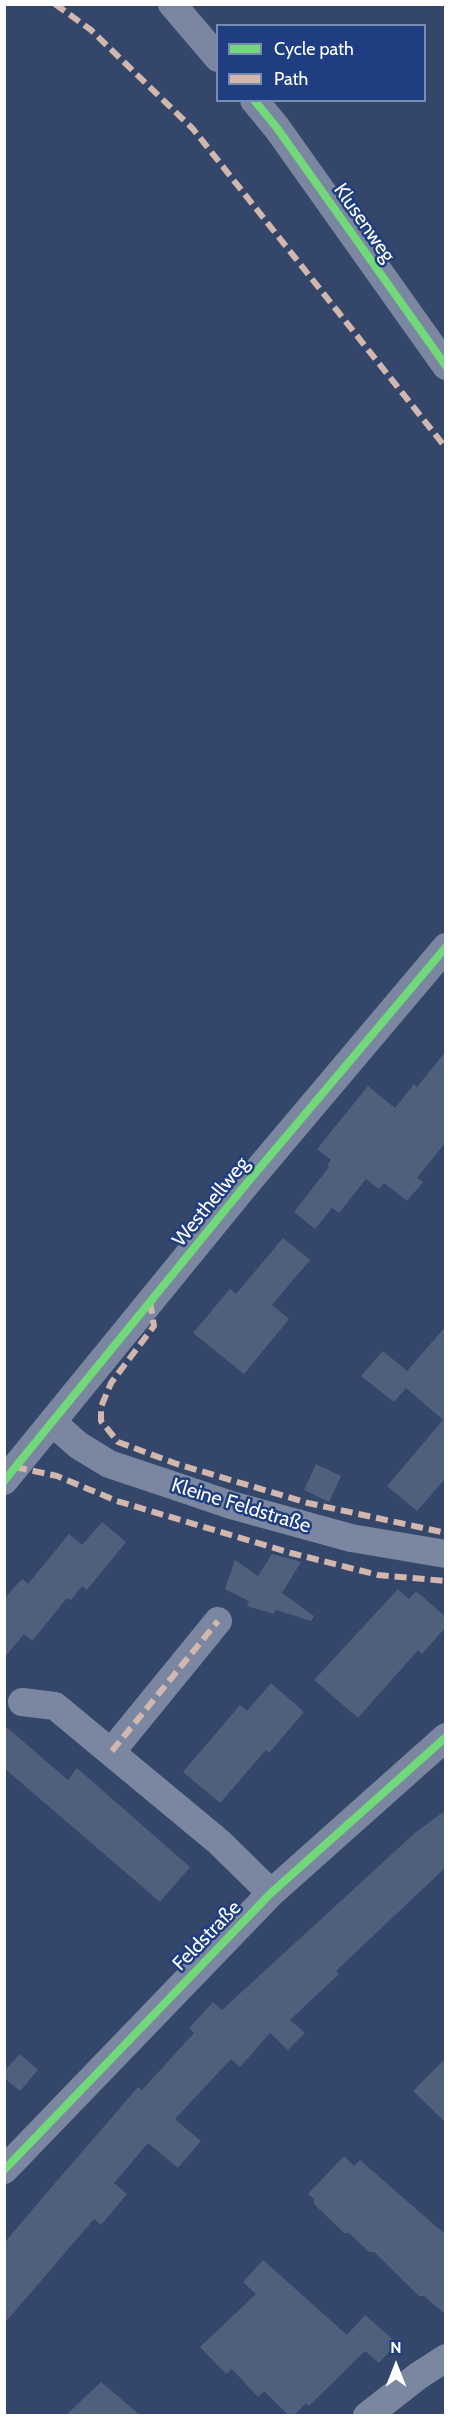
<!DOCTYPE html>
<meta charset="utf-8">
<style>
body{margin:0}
#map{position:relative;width:450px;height:2420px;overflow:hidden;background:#35466b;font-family:Cabin,sans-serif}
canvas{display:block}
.frame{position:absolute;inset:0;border:6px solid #fff;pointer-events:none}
.legend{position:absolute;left:216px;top:24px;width:210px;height:78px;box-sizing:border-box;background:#1f3e81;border:2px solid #798bb3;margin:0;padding:8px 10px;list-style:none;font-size:18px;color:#fff}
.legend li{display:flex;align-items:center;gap:12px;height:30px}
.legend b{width:30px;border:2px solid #798bb3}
.north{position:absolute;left:366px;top:2336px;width:60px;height:60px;-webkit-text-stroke:4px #1f3e81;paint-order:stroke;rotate:0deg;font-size:16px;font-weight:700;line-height:24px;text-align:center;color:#fff}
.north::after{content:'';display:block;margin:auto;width:21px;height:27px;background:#fff;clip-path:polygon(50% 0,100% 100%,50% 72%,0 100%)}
</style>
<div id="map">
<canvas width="450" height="2420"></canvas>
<div class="frame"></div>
<ul class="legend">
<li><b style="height:8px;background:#71d979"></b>Cycle path</li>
<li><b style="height:8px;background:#d1b7ad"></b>Path</li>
</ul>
<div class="north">N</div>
</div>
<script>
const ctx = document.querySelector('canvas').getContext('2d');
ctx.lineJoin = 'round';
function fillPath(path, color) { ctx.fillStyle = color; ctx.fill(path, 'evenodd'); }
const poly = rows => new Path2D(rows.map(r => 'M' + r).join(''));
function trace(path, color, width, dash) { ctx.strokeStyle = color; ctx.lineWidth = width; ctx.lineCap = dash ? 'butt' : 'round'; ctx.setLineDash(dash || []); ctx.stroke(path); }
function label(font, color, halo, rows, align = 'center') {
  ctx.font = font + ' Cabin,sans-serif'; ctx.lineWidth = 5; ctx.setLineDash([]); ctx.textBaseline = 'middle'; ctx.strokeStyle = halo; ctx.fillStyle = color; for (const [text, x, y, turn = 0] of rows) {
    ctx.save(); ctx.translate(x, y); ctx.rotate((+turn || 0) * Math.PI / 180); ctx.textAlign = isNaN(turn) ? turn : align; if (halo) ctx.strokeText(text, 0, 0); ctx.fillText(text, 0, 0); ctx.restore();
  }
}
fillPath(poly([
 [446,1051,446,1142,417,1178,423,1182,407,1201,384,1183,379,1189,366,1179,339,1213,332,1208,315,1229,294,1212,329,1167,327,1165,331,1160,317,1149,368,1086,395,1108,414,1084,417,1087],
 [283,1238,310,1260,272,1305,289,1319,244,1374,193,1333,230,1289,236,1294],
 [446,1326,446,1478,417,1511,387,1486,443,1420,406,1388,394,1402,361,1376,383,1351,407,1371],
 [316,1464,341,1476,329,1502,304,1490],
 [102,1522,126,1542,87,1590,82,1586,71,1600,67,1598,32,1641,24,1634,4,1658,4,1599,22,1579,28,1584,69,1534,82,1545],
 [272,1554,301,1562,282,1593,314,1616,311,1621,276,1610,274,1614,247,1606,249,1601,225,1589,235,1560,258,1576],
 [398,1589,409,1599,416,1591,446,1617,446,1627,422,1654,418,1650,358,1718,314,1680],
 [271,1683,304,1712,269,1753,266,1750,220,1803,183,1772,240,1705,247,1711],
 [4,1725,68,1780,77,1768,190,1867,160,1902,4,1768],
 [446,1810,446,1867,336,1971,339,1974,290,2020,305,2033,288,2050,270,2033,240,2067,231,2059,175,2119,201,2141,178,2168,148,2143,114,2183,127,2194,101,2225,94,2219,4,2324,4,2243,56,2182,138,2087,142,2090,194,2033,189,2028,213,2002,222,2010,416,1832],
 [20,2054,38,2070,20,2091,4,2078,4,2071],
 [446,2058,446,2123,413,2091],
 [344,2156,354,2166,360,2160,446,2235,446,2315,424,2296,419,2296,374,2252,369,2252,349,2233,344,2233,314,2204,314,2199,308,2194],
 [263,2260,347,2335,365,2315,397,2343,379,2363,365,2351,309,2406,306,2403,294,2415,288,2415,264,2391,258,2397,232,2369,226,2374,200,2347,256,2294,243,2282],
 [101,2382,140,2415,66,2415]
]), '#505f7c');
trace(poly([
 [172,4,218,58],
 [254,100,277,128,446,366],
 [52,1422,78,1445,109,1464,169,1484,231,1505,351,1538,446,1554],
 [4,1481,247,1183,446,947],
 [22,1702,55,1706,219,1842,271,1893],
 [112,1751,218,1621],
 [4,2170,271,1893,446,1737],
 [367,2416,418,2376,446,2358]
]), '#7b87a1', 28);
trace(poly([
 [55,4,91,30,193,129,446,448],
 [150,1302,154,1326,111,1383,101,1407,101,1421,118,1442,177,1464,308,1503,446,1533],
 [15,1467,57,1476,117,1501,291,1553,378,1575,446,1581],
 [112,1751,218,1621]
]), '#d1b7ad', 6, [12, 6]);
trace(poly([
 [254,100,277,128,446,366],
 [4,1481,247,1183,446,947],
 [4,2170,271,1893,446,1737]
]), '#71d979', 8);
label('20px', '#fff', '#1f3e81', [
 ["Klusenweg",364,223,55],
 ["Westhellweg",211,1202,-51],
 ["Kleine Feldstraße",241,1506,17],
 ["Feldstraße",207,1936,-46]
]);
</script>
